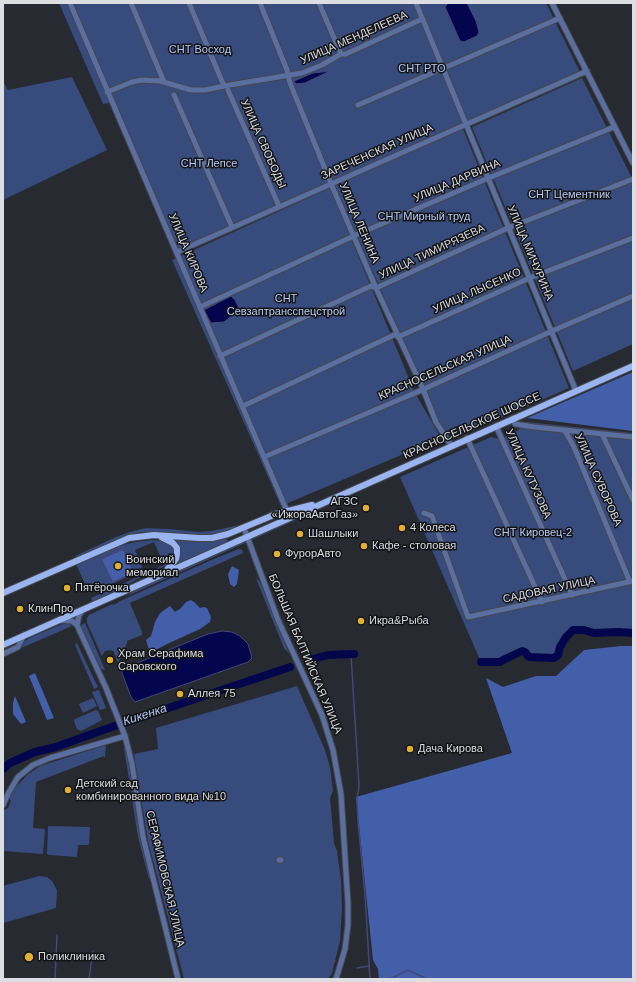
<!DOCTYPE html>
<meta charset="utf-8">
<style>
body{margin:0}
#map{position:relative;width:636px;height:982px;overflow:hidden;background:#272a31;font-family:Arial,sans-serif}
canvas{display:block}
.frame{position:absolute;inset:0;border:4px solid #dcdee2;pointer-events:none}
</style>
<div id="map">
<canvas width="636" height="982"></canvas>
<div class="frame"></div>
</div>
<script>
const ctx = document.querySelector('canvas').getContext('2d');
ctx.lineJoin = 'round';
function fillPath(path, color) { ctx.fillStyle = color; ctx.fill(path, 'evenodd'); }
const poly = rows => new Path2D(rows.map(r => 'M' + r).join(''));
function trace(path, color, width, dash) { ctx.strokeStyle = color; ctx.lineWidth = width; ctx.lineCap = dash ? 'butt' : 'round'; ctx.setLineDash(dash || []); ctx.stroke(path); }
function label(font, color, halo, rows, align = 'center') {
  ctx.font = font + ' Arial,sans-serif'; ctx.lineWidth = 3; ctx.setLineDash([]); ctx.textBaseline = 'middle'; ctx.strokeStyle = halo; ctx.fillStyle = color; for (const [text, x, y, turn = 0] of rows) {
    ctx.save(); ctx.translate(x, y); ctx.rotate((+turn || 0) * Math.PI / 180); ctx.textAlign = isNaN(turn) ? turn : align; if (halo) ctx.strokeText(text, 0, 0); ctx.fillText(text, 0, 0); ctx.restore();
  }
}
fillPath(poly([
 [59,3,546,3,580,72,461,124,569,388,450,440,438,421,333,180,232,227,174,252,109,103,103,104],
 [72,77,107,150,3,200,3,81,8,90],
 [582,78,633,180,633,344,573,371,472,127],
 [330,188,415,393,441,438,281,506,172,260],
 [526,422,633,433,633,633,619,632,594,633,584,630,573,630,566,637,560,647,558,655,554,658,530,660,525,652,522,651,505,659,500,662,481,662,400,477,491,437,500,439,517,431],
 [299,516,299,518,289,523,125,597,144,585],
 [244,524,228,531,207,535,162,532,141,532,126,536,76,557,75,556,116,537,130,532,146,528,169,529,199,532,212,531],
 [226,538,228,542,177,564,179,560,174,540,202,542,211,542],
 [153,540,168,542,173,547,175,553,174,558,169,564,137,579,117,591,93,602,91,598,164,565,154,542,135,550,142,567,141,571,89,593,76,564,115,547,136,542],
 [239,549,242,550,243,553,130,603,142,632,142,635,127,641,127,643,118,663,114,652,111,650,105,651,102,656,87,623,87,618,89,615,112,604,113,605,118,603,118,602,209,561],
 [256,578,260,582,289,653,284,648,275,626],
 [65,623,68,623,72,626,19,649,24,642,29,638],
 [85,623,105,670,104,670,101,669,83,631,81,625],
 [77,643,92,675,98,687,94,689,75,645],
 [297,686,325,750,330,767,333,791,330,798,334,843,337,851,341,880,342,908,340,941,332,973,328,979,184,979,148,841,134,754,158,749,156,728],
 [99,690,106,708,100,710,92,692],
 [93,698,97,706,83,713,79,704],
 [96,710,98,711,102,720,81,731,77,729,74,721,75,719],
 [106,745,105,758,104,756,36,782,33,828,45,829,43,854,3,851,3,815,4,810,8,808,11,801,9,798,17,785,19,784,27,775,40,766],
 [126,747,141,842,150,878,149,879,138,837,124,748],
 [48,826,90,827,89,844,88,845,78,845,77,857,49,855,47,854],
 [39,876,47,877,52,881,57,890,56,908,3,923,3,886]
]), '#384b7d');
fillPath(poly([
 [633,372,633,431,527,418],
 [123,550,133,572,113,582,102,559],
 [232,566,239,570,237,584,234,587,230,584,228,574],
 [191,600,194,602,200,608,204,607,207,608,211,617,210,622,200,629,167,644,150,653,146,640,151,636,155,622,160,613,170,606,175,612,181,608,186,602],
 [621,646,633,646,633,979,379,979,378,969,373,960,356,797,512,753,486,678,503,687,536,676,556,676,584,650],
 [35,673,54,718,47,720,29,676],
 [15,696,26,722,21,724,13,714,13,703]
]), '#445faa');
const water = poly([
 [448,3,467,3,476,21,479,32,477,36,464,42,460,41,445,7,448,3],
 [330,71,305,83,296,84,294,81,313,73,330,71],
 [231,296,235,300,238,306,238,311,224,322,211,323,204,310,231,296],
 [222,631,232,632,240,636,248,644,252,658,248,662,135,702,131,697,122,673,123,669,176,647,208,634,222,631]
]);
fillPath(water, '#03064d');
trace(water, '#44477a', 1);
trace(poly([
 [123,548,134,573,112,583,101,559,123,548],
 [351,654,359,786,357,799,358,821,365,895,370,979],
 [126,723,127,725],
 [357,968,369,966],
 [55,979,57,935],
 [89,979,93,951],
 [305,979,323,975,330,968,333,961,335,961],
 [390,979,408,970,427,979]
]), '#44477a', 1.5);
trace(poly([
 [313,659,328,655,354,654],
 [481,662,500,662,505,659,522,651,525,652,529,657,554,658,558,655,560,647,566,637,573,630,584,630,594,633,619,632,633,633],
 [3,769,10,763,35,752,56,747,103,730,290,667]
]), '#03064d', 8);
const minor = poly([
 [70,3,287,511],
 [131,3,164,82],
 [189,3,224,86],
 [260,3,287,70,290,83,332,186,376,288,423,389,436,422,451,445],
 [319,3,341,54],
 [416,3,576,391],
 [552,3,633,163],
 [228,90,279,206],
 [107,92,132,82,142,80,160,81,191,90,205,90,224,86,302,73,322,65,341,54,346,54,422,19],
 [174,95,232,227],
 [358,105,560,18],
 [177,252,587,71],
 [200,307,358,234,491,177,614,127],
 [398,337,532,277,633,238],
 [220,356,371,286,376,288,508,228,633,179],
 [243,406,396,334],
 [513,418,515,424,534,427,633,437],
 [496,426,572,595],
 [565,431,574,447,630,582],
 [602,434,633,500],
 [467,438,542,602],
 [264,457,415,393,552,331,633,296],
 [424,513,432,516,468,617,633,581],
 [244,528,278,620,322,715,333,750,341,794,348,903,348,925,345,949,336,979],
 [77,625,79,615,83,610],
 [3,654,18,647,24,635],
 [125,736,132,764,143,837,178,979],
 [3,805,9,792,18,777,33,765,50,758,125,736,106,688,77,625,72,621,59,620],
 [279,860,281,860]
]);
const major = poly([
 [161,537,173,543,177,548,177,554,176,559,166,571],
 [3,593,129,538,154,535,199,538,212,538,228,534,276,514,312,505],
 [3,645,633,366]
]);
trace(minor, '#44474d', 7);
trace(major, '#44474d', 8);
trace(minor, '#5a6ea0', 5);
trace(major, '#9ab4f2', 6);
for (const [x, y, r, color] of [
 [366,508,4,"#dfb034"],
 [402,528,4,"#dfb034"],
 [300,534,4,"#dfb034"],
 [364,546,4,"#dfb034"],
 [277,554,4,"#dfb034"],
 [118,566,4,"#dfb034"],
 [67,588,4,"#dfb034"],
 [20,609,4,"#dfb034"],
 [361,621,4,"#dfb034"],
 [110,660,4,"#dfb034"],
 [180,694,4,"#dfb034"],
 [410,749,4,"#dfb034"],
 [68,790,4,"#dfb034"],
 [29,957,5,"#dfb034"]
]) { const dot = new Path2D(); dot.arc(x, y, r, 0, 2 * Math.PI); ctx.fillStyle = color; ctx.fill(dot); trace(dot, '#121316', 1.5); }
label('11px', '#dcdee2', '#121316', [
 ["УЛИЦА МЕНДЕЛЕЕВА",354,38,-24],
 ["УЛИЦА СВОБОДЫ",263,144,66],
 ["ЗАРЕЧЕНСКАЯ УЛИЦА",377,152,-24],
 ["УЛИЦА ДАРВИНА",457,181,-23],
 ["УЛИЦА ЛЕНИНА",359,223,67],
 ["УЛИЦА ТИМИРЯЗЕВА",432,252,-25],
 ["УЛИЦА КИРОВА",188,253,67],
 ["УЛИЦА МИЧУРИНА",530,253,67],
 ["УЛИЦА ЛЫСЕНКО",477,291,-24],
 ["КРАСНОСЕЛЬСКАЯ УЛИЦА",445,368,-24],
 ["КРАСНОСЕЛЬСКОЕ ШОССЕ",472,426,-24],
 ["УЛИЦА КУТУЗОВА",528,474,66],
 ["УЛИЦА СУВОРОВА",598,480,66],
 ["САДОВАЯ УЛИЦА",549,590,-12],
 ["БОЛЬШАЯ БАЛТИЙСКАЯ УЛИЦА",305,654,67],
 ["СЕРАФИМОВСКАЯ УЛИЦА",165,879,77]
]);
label('11px', '#b9cbf4', '#121316', [
 ["СНТ Восход",200,50],
 ["СНТ РТО",422,69],
 ["СНТ Лепсе",209,164],
 ["СНТ Цементник",569,195],
 ["СНТ Мирный труд",424,217],
 ["СНТ",286,299],
 ["Севзаптрансспецстрой",286,312],
 ["СНТ Кировец-2",533,533]
]);
label('11px', '#dcdee2', '#121316', [
 ["АГЗС",358,502,"right"],
 ["«ИжораАвтоГаз»",358,515,"right"],
 ["4 Колеса",410,528],
 ["Шашлыки",308,534],
 ["Кафе - столовая",372,546],
 ["ФурорАвто",285,554],
 ["Воинский",126,560],
 ["мемориал",126,573],
 ["Пятёрочка",75,588],
 ["КлинПро",28,609],
 ["Икра&Рыба",369,621],
 ["Храм Серафима",118,654],
 ["Саровского",118,667],
 ["Аллея 75",188,694],
 ["Дача Кирова",418,749],
 ["Детский сад",76,784],
 ["комбинированного вида №10",76,797],
 ["Поликлиника",38,957]
], 'left');
label('italic 12px', '#b9cbf4', '#121316', [
 ["Кикенка",145,715,-18]
]);
</script>
